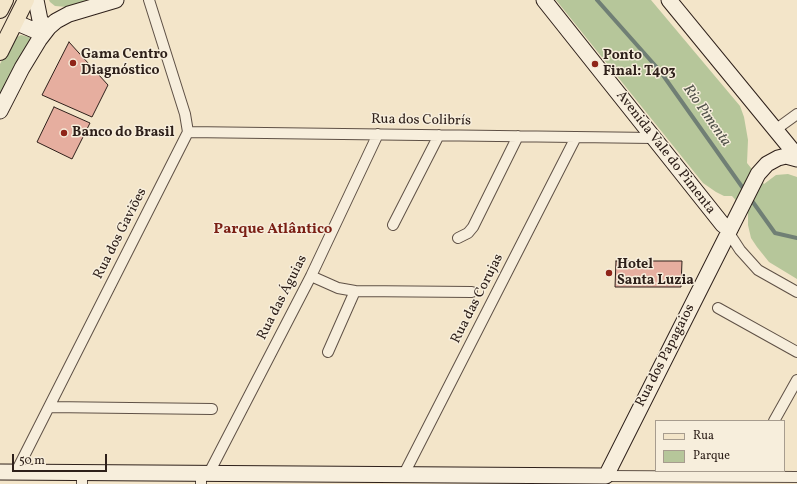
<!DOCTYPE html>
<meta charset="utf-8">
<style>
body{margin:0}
#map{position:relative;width:797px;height:484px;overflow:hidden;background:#f3e5c9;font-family:Vollkorn,serif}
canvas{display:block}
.legend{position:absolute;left:655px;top:420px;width:130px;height:52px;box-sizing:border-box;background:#f7eedc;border:1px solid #a79c8e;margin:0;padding:5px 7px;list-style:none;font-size:12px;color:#2e201a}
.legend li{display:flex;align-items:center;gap:8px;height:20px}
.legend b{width:20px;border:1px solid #a79c8e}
.scale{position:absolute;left:12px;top:454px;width:95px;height:18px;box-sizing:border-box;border:2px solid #2e201a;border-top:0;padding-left:5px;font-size:12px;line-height:14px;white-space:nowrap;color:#2e201a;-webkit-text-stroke:3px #f7eedc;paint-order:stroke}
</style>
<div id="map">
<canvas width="797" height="484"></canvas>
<ul class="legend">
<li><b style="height:5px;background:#f3e5c9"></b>Rua</li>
<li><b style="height:11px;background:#b6c69a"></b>Parque</li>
</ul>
<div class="scale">50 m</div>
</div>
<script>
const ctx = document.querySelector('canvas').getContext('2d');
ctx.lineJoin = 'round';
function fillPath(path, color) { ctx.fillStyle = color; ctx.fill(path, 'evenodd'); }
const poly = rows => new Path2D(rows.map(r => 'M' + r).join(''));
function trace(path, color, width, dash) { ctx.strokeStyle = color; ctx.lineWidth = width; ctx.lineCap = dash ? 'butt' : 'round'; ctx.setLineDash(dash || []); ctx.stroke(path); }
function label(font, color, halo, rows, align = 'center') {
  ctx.font = font + ' Vollkorn,serif'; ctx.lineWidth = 3; ctx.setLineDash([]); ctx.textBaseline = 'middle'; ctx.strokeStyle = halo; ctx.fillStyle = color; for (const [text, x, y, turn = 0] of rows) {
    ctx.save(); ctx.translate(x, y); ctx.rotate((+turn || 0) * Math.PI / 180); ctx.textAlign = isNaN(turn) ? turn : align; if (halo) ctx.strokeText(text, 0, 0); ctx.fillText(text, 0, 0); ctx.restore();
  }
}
fillPath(poly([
 [49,0,88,0,67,7,55,6,50,2],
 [556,0,651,0,740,106,744,117,748,140,747,163,764,184,776,175,788,174,797,177,797,279,769,262,757,247,751,238,748,225,748,214,732,196,724,196,716,192,703,183],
 [21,35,29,37,31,39,0,97,0,64,13,39]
]), '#b6c69a');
trace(poly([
 [597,0,660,71,745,191],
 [750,198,775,233,797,238]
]), '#707f75', 4);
const building = poly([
 [69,42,108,85,92,117,42,95,69,42],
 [54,107,90,123,72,159,37,142,54,107],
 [616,261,682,261,681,287,615,287,616,261]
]);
fillPath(building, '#e6ae9f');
trace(building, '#2e201a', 1);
const street = poly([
 [775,130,797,114],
 [188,132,653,138],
 [393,225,439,135],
 [727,230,740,250,758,270,797,292],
 [458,238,468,233,473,227,518,136],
 [311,276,338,288,355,291],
 [718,308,797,352],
 [328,352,355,291,472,292],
 [49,407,212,409],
 [774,421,797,380],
 [16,472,188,132,185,114,149,0],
 [82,472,82,484],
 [201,473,201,484],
 [209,473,311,276,378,134],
 [404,474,576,137],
 [606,476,797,477]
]);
const secondary = poly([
 [36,0,40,20,44,25,49,27],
 [544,0,723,225],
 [669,0,797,156],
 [15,22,36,31,49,27],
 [0,111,22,68,39,40,49,27,56,21,69,14,116,0],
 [0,472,606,476,758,174,767,164,778,158,786,156,797,159]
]);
const primary = poly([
 [0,10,5,0],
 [0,52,26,0]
]);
trace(street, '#5f5146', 12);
trace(secondary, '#2e201a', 17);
trace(primary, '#2e201a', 18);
trace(street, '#f7eedc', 10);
trace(secondary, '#f7eedc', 15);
trace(primary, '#f3e5c9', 16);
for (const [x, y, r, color] of [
 [73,63,4,"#8f2418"],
 [595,64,4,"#8f2418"],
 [64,133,4,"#8f2418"],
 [609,273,4,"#8f2418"]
]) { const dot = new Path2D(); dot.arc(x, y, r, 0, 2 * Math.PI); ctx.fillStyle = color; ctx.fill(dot); trace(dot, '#f7eedc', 1.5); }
label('bold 14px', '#2e201a', '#f7eedc', [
 ["Gama Centro",81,55],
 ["Diagnóstico",81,71],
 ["Ponto",603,56],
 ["Final: T403",603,72],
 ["Banco do Brasil",72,133],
 ["Hotel",617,265],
 ["Santa Luzia",617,281]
], 'left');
label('14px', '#2e201a', '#f7eedc', [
 ["Rua dos Colibrís",421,121,1],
 ["Avenida Vale do Pimenta",665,153,52],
 ["Rua dos Gaviões",121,234,-63],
 ["Rua das Águias",283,298,-63],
 ["Rua das Corujas",478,299,-63],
 ["Rua dos Papagaios",666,356,-63]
]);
label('italic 15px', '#4f5048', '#f7eedc', [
 ["Rio Pimenta",706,116,55]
]);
label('bold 15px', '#7a1f14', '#f7eedc', [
 ["Parque Atlântico",273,230]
]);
</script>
